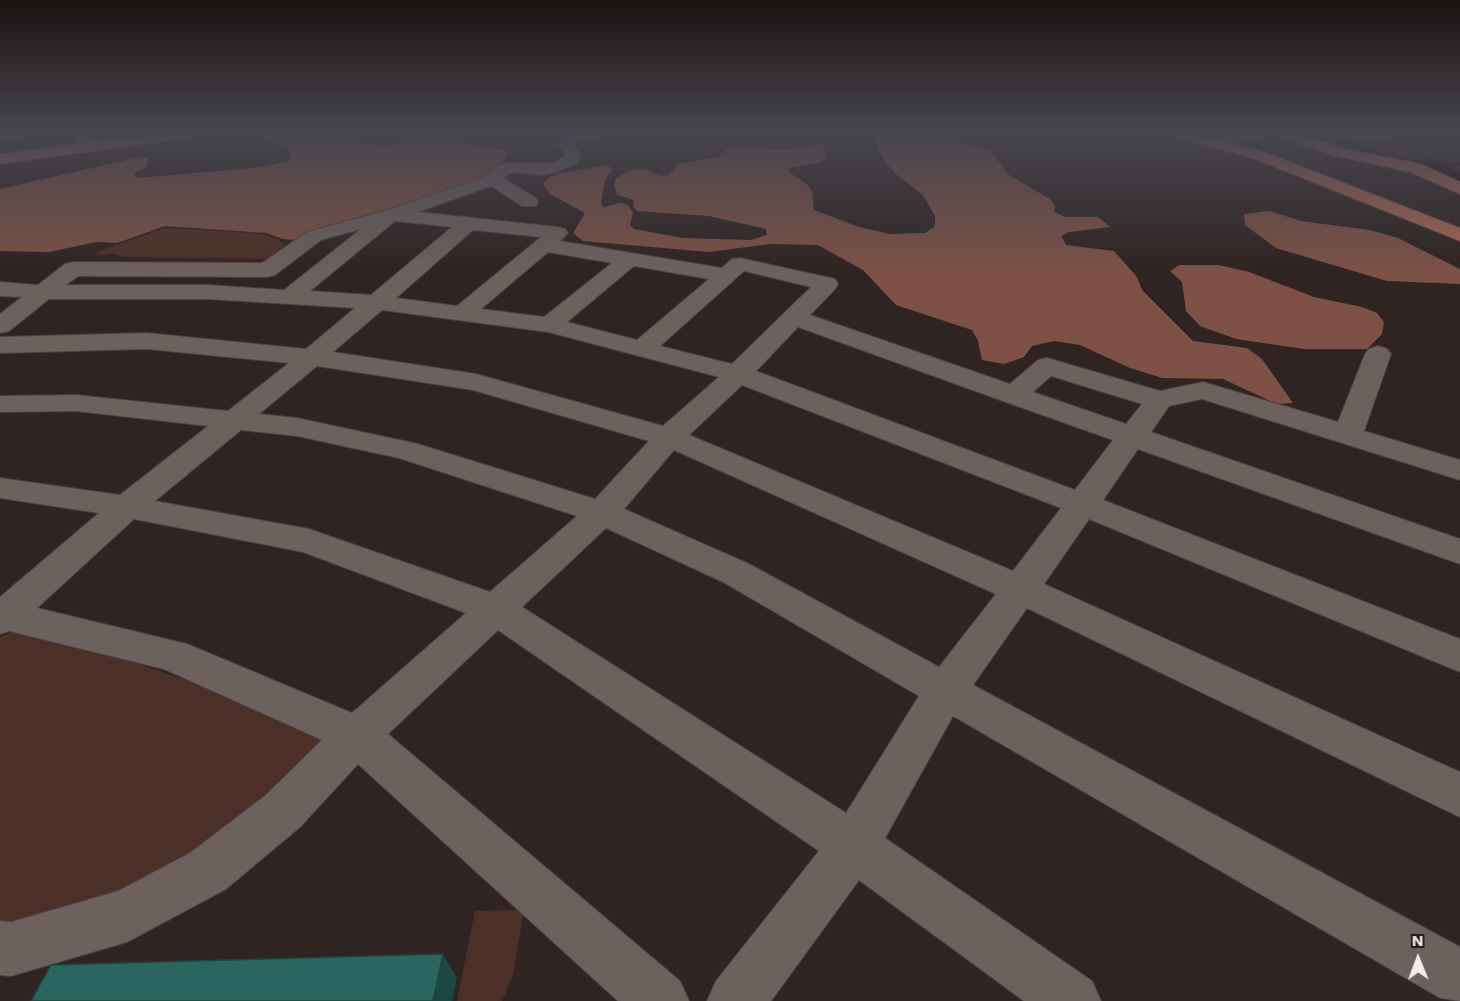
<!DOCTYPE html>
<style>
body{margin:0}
#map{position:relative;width:1460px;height:1001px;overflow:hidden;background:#2f2421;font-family:"Work Sans",sans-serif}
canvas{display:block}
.north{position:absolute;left:1388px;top:929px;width:60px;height:60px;-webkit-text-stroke:4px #251a18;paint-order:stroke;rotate:359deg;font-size:16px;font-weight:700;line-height:24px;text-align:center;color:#f3ebe9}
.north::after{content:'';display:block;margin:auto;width:21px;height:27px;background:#f3ebe9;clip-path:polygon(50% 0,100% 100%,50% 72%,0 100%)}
</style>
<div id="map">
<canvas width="1460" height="1001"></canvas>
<div class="north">N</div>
</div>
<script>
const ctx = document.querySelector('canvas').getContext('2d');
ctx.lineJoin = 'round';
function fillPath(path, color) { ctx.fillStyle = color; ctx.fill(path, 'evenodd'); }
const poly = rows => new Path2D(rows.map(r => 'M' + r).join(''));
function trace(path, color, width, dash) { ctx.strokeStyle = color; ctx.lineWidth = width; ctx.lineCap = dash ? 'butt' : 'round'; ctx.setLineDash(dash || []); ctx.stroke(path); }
fillPath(poly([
 [166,228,264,234,286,244,265,259,122,257,116,254,98,255,96,252],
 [19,630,118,657,235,697,329,742,164,880,0,931,0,637],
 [524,910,513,975,502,1001,457,1001,475,911]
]), '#4c2f27');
fillPath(poly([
 [249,132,299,132,292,134,288,139,295,143,334,141,385,146,404,142,460,142,508,151,505,159,498,166,477,180,297,240,283,239,266,233,165,226,117,243,96,242,49,252,0,251,0,189,136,158,149,158,147,166,134,174,137,178,263,167,288,161,291,156,287,148],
 [874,132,926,132,942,140,979,146,991,151,1009,175,1050,199,1055,206,1054,212,1066,217,1098,217,1110,227,1069,232,1061,236,1066,245,1114,251,1137,277,1142,290,1193,341,1247,348,1262,359,1293,403,1277,404,1223,379,1162,378,1130,368,1080,345,1054,341,1032,346,1024,357,1004,364,982,360,978,341,972,330,896,305,863,270,818,245,770,244,709,252,583,241,573,233,585,213,550,194,543,184,550,177,561,173,608,165,612,170,605,180,601,204,604,207,621,203,628,205,633,213,630,225,634,229,683,238,751,240,767,235,766,229,709,216,637,211,633,207,634,200,617,195,614,185,616,178,634,169,645,169,660,176,669,175,678,164,718,157,725,150,734,148,788,149,823,144,826,158,820,162,789,168,790,173,807,184,812,192,814,210,859,227,890,234,925,233,935,226,935,216,923,195,897,175,886,163,878,149,878,141],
 [1270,211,1301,221,1370,230,1398,238,1460,269,1460,284,1387,281,1276,248,1245,225,1244,214],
 [1179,265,1219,265,1249,272,1314,297,1362,307,1377,313,1384,322,1382,334,1367,349,1304,349,1236,339,1200,326,1186,311,1182,282,1170,271]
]), '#7d5146');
fillPath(poly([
 [1322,133,1372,151,1430,164,1460,163,1460,165,1430,166,1371,153,1321,135,1322,133]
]), '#270500');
fillPath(poly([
 [1430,158,1460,173,1460,190,1452,188,1422,170,1419,165,1422,160,1430,158]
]), '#270500');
const minor = poly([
 [68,132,84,132,97,146,95,149,83,149,68,132],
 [582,132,598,132,600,135,597,138,576,142,575,146,581,154,577,163,557,172,540,175,512,172,503,178,536,198,538,202,536,206,522,206,491,186,418,212,558,227,565,229,568,233,560,241,722,268,732,259,740,258,835,279,838,284,835,289,810,315,1010,384,1038,360,1047,358,1160,391,1203,382,1338,422,1365,354,1369,349,1378,346,1387,349,1391,354,1364,431,1460,460,1460,480,1202,399,1169,406,1151,432,1460,539,1460,564,1138,449,1103,500,1460,639,1460,672,1089,519,1044,584,1460,772,1460,817,1027,608,973,685,1460,947,1460,1001,1440,998,953,716,885,838,1092,981,1101,1001,1024,1001,859,880,771,1001,707,1001,716,981,819,851,498,630,388,734,680,981,689,1001,618,1001,358,764,300,827,226,889,127,942,11,976,0,975,0,921,11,922,118,891,190,853,266,795,322,740,164,669,9,631,0,634,0,597,99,513,0,498,0,478,120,495,208,426,76,411,0,412,0,396,76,395,228,411,289,363,147,349,0,353,0,337,147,333,306,349,355,308,208,299,49,299,9,331,0,333,0,314,22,297,0,296,0,282,38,285,65,264,73,262,262,263,307,232,384,211,484,177,496,166,505,163,552,163,564,157,565,154,559,146,565,136,582,132],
 [395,221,452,227,371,295,310,291,395,221],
 [361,229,284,290,208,285,66,285,78,276,267,277,275,275,321,240,361,229],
 [473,230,541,237,457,306,396,298,473,230],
 [548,252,612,263,544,317,481,309,548,252],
 [634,266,709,279,637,340,567,322,634,266],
 [744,271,811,287,732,364,660,346,744,271],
 [382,310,548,332,719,377,663,426,476,374,333,352,382,310],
 [798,327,1003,401,1113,440,1075,490,756,371,798,327],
 [317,366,473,390,649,441,595,499,418,444,297,418,259,414,317,366],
 [1051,376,1142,404,1126,424,1033,392,1051,376],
 [742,385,1061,508,1013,571,689,435,742,385],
 [241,430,297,436,399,458,577,516,490,592,309,529,155,501,241,430],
 [674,450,996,594,939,667,749,564,624,509,674,450],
 [134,519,303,552,466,613,352,713,187,644,37,608,134,519],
 [606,528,723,582,919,696,846,813,522,607,606,528],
 [1232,132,1274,132,1267,137,1208,145,1200,140,1208,135,1232,132],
 [1294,132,1401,132,1394,137,1301,137,1294,132]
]);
const major = poly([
 [161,132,202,132,195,137,0,164,0,154,161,132],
 [1168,132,1193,132,1267,153,1460,228,1460,241,1255,159,1170,135,1168,132],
 [1271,132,1294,132,1346,149,1421,164,1460,182,1460,194,1410,172,1336,156,1273,135,1271,132]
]);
trace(minor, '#4b4240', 2);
trace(major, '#4b4240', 2);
fillPath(minor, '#6d615e');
fillPath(major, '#a86655');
const rail = poly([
 [0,139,41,132]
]);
trace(rail, '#a59c9a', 4);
trace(rail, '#251a18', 2, [7]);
fillPath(poly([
 [443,954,457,978,452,1001,433,1001]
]), '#1d4742');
const building = poly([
 [443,954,433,1001,31,1001,51,965,443,954]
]);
fillPath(building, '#2a655f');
trace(building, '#1d4742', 1.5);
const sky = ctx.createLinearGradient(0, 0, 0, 272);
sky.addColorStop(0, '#1a1412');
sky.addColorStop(0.49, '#47454e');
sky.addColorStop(1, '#47454e00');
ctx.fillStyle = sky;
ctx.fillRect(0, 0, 1460, 272);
</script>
